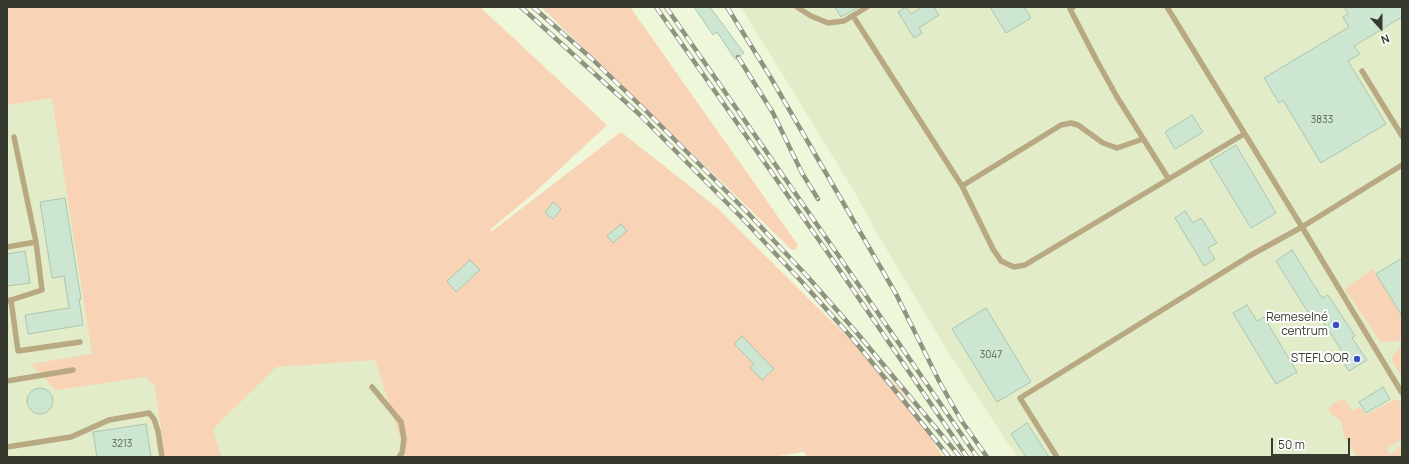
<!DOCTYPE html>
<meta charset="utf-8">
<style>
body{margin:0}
#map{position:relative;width:1409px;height:464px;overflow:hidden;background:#eef7d9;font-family:Manrope,sans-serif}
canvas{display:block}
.frame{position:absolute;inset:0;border:8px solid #36392d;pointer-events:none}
.north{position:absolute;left:1361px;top:8px;width:40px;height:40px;-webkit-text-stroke:3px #fff;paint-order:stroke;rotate:159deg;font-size:11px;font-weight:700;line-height:16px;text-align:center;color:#36392d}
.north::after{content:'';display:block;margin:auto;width:14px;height:18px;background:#36392d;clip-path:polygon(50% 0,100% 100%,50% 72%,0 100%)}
.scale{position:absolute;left:1271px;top:438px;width:79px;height:18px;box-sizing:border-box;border:2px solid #36392d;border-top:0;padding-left:5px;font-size:12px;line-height:14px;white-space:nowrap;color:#36392d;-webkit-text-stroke:3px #fff;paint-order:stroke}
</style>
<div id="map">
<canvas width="1409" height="464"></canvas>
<div class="frame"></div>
<div class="north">N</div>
<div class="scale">50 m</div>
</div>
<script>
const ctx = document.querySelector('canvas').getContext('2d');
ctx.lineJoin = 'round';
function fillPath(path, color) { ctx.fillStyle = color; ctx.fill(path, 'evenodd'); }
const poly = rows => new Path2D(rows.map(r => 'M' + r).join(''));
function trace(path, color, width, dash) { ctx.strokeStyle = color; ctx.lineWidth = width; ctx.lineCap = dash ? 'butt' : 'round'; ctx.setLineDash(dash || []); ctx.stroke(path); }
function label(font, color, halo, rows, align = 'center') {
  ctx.font = font + ' Manrope,sans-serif'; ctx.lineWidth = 4; ctx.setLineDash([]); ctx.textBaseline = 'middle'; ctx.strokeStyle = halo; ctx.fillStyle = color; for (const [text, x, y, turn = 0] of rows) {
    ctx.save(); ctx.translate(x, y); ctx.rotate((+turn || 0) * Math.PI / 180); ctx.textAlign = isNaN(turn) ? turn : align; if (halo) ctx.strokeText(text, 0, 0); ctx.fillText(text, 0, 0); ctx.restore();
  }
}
fillPath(poly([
 [7,7,366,330,406,457,7,457],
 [741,7,1402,7,1402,457,1017,457,950,355,874,228,857,196]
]), '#e2ecc8');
fillPath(poly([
 [7,7,480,7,607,125,534,193,491,229,491,232,621,132,716,207,900,389,943,457,807,457,804,452,771,457,406,457,375,360,276,367,213,429,221,457,165,457,155,386,146,377,56,390,31,364,92,354,52,98,7,105],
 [541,7,630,7,798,245,796,249,792,250],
 [1373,269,1402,316,1402,339,1398,341,1381,342,1345,289],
 [1402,345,1402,378,1392,361,1393,356],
 [1342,399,1346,401,1352,411,1360,407,1366,415,1394,400,1401,401,1402,439,1386,449,1390,455,1401,446,1402,449,1402,457,1358,457,1345,438,1341,421,1332,415,1328,410,1334,403]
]), '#f9d3b5');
const building = poly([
 [694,7,710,7,744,53,735,59,717,32,713,35,694,7],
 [835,7,859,7,841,17,835,7],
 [906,7,911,14,922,7,934,7,939,15,919,28,922,33,914,38,898,12,906,7],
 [990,7,1024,7,1031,18,1006,33,990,7],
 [1344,7,1402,7,1402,17,1354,46,1360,54,1348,61,1386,124,1321,163,1283,100,1279,103,1264,78,1349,27,1343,17,1348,14,1344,7],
 [1192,115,1203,132,1175,149,1165,132,1192,115],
 [1236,145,1276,213,1251,228,1210,161,1236,145],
 [65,198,81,299,79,299,83,325,28,334,25,315,69,308,64,276,52,278,40,202,65,198],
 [553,202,561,209,553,219,545,213,553,202],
 [1185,211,1193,223,1201,218,1217,243,1208,248,1215,259,1204,266,1175,218,1185,211],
 [621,224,627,231,613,243,607,236,621,224],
 [1292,250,1322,298,1328,295,1355,336,1352,338,1367,360,1349,371,1343,362,1347,359,1318,314,1311,317,1276,261,1292,250],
 [25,251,30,283,7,286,7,254,25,251],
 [1402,258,1402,316,1376,274,1402,258],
 [470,260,480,270,456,292,447,281,470,260],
 [1247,305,1257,321,1264,317,1297,372,1276,384,1233,313,1247,305],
 [986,308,1031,382,997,402,952,329,986,308],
 [742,336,774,369,762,380,750,367,754,364,734,344,742,336],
 [1383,387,1390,399,1366,413,1359,402,1383,387],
 '27 401a13 13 0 1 1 26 0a13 13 0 1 1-26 0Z',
 [1027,423,1049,457,1026,457,1011,434,1027,423],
 [146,424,151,457,97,457,93,432,146,424]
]);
fillPath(building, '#cce6d1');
trace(building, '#acc6b0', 1);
trace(poly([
 [797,7,811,16,828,23,844,21,867,7],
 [1073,7,1070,9,1097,61,1117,97,1168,178],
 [1167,7,1302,227,1402,165],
 [853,16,962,186,993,249,1001,261,1014,267,1025,265,1244,134],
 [1362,71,1402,136],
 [14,137,36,242],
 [962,186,1061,125,1071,123,1078,125,1103,143,1117,148,1143,139],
 [7,247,36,242,42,290,11,300],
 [7,301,11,300,18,351,80,342],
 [7,381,73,370],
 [372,387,401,422,404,439,402,453,399,457],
 [7,447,71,437,109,420,149,413,154,419,158,431,162,457],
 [1057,457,1020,398,1251,255,1302,227,1402,393]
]), '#b8a982', 5.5);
const rail = poly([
 [521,7,639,114,742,218,802,282,852,338,917,417,949,457],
 [533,7,591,58,644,109,747,212,807,276,857,333,960,457],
 [656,7,830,256,967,457],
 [666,7,836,252,977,457],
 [727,7,768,73,896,294,939,381,961,420,987,457],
 [738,57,773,113,802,173,818,199]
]);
trace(rail, '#8e947f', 4.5);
trace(rail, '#fff', 3, [9]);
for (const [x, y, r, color] of [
 [1336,325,4,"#394ec1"],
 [1357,359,4,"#394ec1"]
]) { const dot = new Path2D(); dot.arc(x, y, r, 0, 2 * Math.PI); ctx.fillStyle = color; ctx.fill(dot); trace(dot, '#fff', 1.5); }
label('10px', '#5c6456', null, [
 ["3833",1322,120],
 ["3047",991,355],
 ["3213",122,444]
]);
label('12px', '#36392d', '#fff', [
 ["Remeselné",1328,318],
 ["centrum",1328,332],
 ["STEFLOOR",1349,359]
], 'right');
</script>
